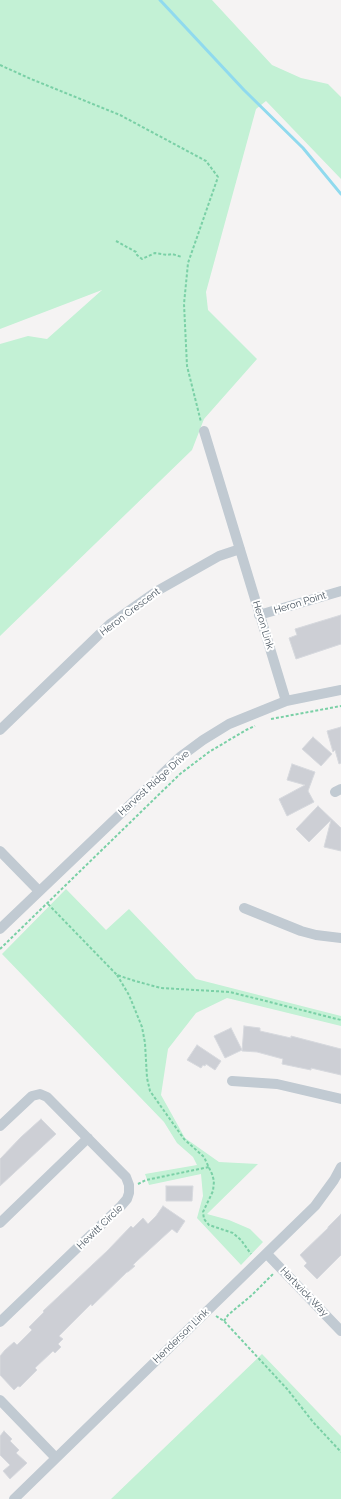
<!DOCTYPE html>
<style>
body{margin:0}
canvas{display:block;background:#f5f3f3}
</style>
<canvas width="341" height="1499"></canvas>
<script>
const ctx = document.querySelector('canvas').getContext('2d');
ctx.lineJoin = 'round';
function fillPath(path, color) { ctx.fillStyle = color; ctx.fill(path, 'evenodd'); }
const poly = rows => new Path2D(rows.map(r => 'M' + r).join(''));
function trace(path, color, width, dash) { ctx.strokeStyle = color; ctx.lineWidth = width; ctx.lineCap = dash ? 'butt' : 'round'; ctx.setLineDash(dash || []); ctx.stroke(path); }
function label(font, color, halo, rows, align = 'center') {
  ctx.font = font + ' Raleway,sans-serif'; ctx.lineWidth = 4; ctx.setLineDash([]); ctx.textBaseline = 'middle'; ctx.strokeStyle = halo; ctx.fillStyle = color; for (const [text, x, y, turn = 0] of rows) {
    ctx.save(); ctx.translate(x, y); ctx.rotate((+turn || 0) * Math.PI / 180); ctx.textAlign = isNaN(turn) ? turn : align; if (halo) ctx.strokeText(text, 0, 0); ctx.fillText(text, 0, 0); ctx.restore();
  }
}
fillPath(poly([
 [0,0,212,0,272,65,301,78,328,84,341,97,341,179,266,101,256,109,206,292,208,310,257,359,204,419,192,450,0,636,0,344,28,336,47,339,102,290,0,329],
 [66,889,106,930,129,909,196,979,341,1016,341,1026,227,998,196,1013,168,1049,161,1095,185,1138,219,1162,258,1164,207,1214,229,1220,250,1229,263,1242,241,1265,197,1218,203,1196,201,1174,149,1185,145,1174,197,1165,193,1157,177,1143,164,1122,2,954],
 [262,1354,341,1436,341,1499,111,1499]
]), '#c3f1d5');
trace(poly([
 [160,0,244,90,303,148,341,194]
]), '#90daee', 3);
const building = poly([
 [341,615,341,644,296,659,289,638,297,635,295,629,341,615],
 [341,727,341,763,339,764,335,750,333,752,327,731,341,727],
 [313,737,332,754,321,766,302,749,313,737],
 [292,764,315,772,308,791,314,802,287,816,279,799,305,785,287,780,292,764],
 [318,806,341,828,341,851,324,847,331,820,309,842,296,829,318,806],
 [244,1026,260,1028,260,1031,291,1038,291,1036,341,1049,341,1075,311,1068,311,1070,282,1064,283,1059,257,1052,242,1051,244,1026],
 [231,1028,242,1050,225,1058,214,1036,231,1028],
 [197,1045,221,1061,215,1070,206,1064,205,1066,203,1065,201,1068,187,1060,197,1045],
 [41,1119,56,1134,0,1186,0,1159,21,1137,41,1119],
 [166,1186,193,1186,192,1201,166,1201,166,1186],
 [163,1206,185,1221,177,1233,172,1229,137,1261,133,1265,135,1266,128,1272,127,1272,92,1306,91,1304,59,1336,63,1339,58,1344,61,1347,55,1353,53,1351,35,1368,37,1370,20,1387,18,1386,14,1390,0,1375,0,1356,5,1350,14,1342,17,1345,32,1330,29,1327,44,1312,43,1311,107,1251,131,1226,133,1228,143,1218,148,1224,156,1216,163,1206],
 [341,1214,341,1255,317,1279,304,1266,307,1263,300,1255,328,1228,328,1227,341,1214],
 [4,1431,12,1439,10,1441,19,1450,16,1453,27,1463,10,1479,3,1471,10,1465,0,1455,0,1436,4,1431]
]);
fillPath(building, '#cdcfd5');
trace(building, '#d7d9de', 1);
trace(poly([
 [0,65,31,79,120,115,206,161,218,177,188,263,184,304,187,366,201,422],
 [116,241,136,252,137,255,142,259,155,253,167,255,172,254,182,257],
 [271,719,341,706],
 [48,904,117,975,135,981,161,988,230,992,341,1020],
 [0,949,180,774,209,752,246,730,255,726],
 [117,975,129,995,142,1027,145,1043,147,1078,150,1091,184,1139,204,1157,212,1174,214,1181,213,1191,203,1212,204,1219,209,1225,233,1233,241,1240,251,1254],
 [138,1184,146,1180,209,1167],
 [216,1316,224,1321,288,1390,313,1422,341,1452],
 [224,1321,228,1315,252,1295,273,1274]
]), '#7ad0a6', 2, [3, 2]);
trace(poly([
 [204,431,286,701],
 [259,615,341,591],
 [0,730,110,624,157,591,219,556,240,549],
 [335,792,341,789],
 [0,851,39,891],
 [244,908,301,931,316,935,341,938],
 [0,929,180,757,203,740,229,724,286,701,341,690],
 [232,1081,277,1084,341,1099],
 [0,1126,32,1096,40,1094,47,1097,126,1177,129,1185,129,1193,127,1199,121,1206,0,1322],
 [0,1223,88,1138],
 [267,1254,341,1331],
 [0,1400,56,1458],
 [14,1499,315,1206,334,1180,341,1167]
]), '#c1cad2', 10);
label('10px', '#4a5661', '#fff', [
 ["Heron Point",300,603,-17],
 ["Heron Crescent",130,612,-37],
 ["Heron Link",263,625,73],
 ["Harvest Ridge Drive",154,783,-42],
 ["Hewitt Circle",100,1227,-44],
 ["Hartwick Way",304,1292,46],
 ["Henderson Link",181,1336,-44]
]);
</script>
